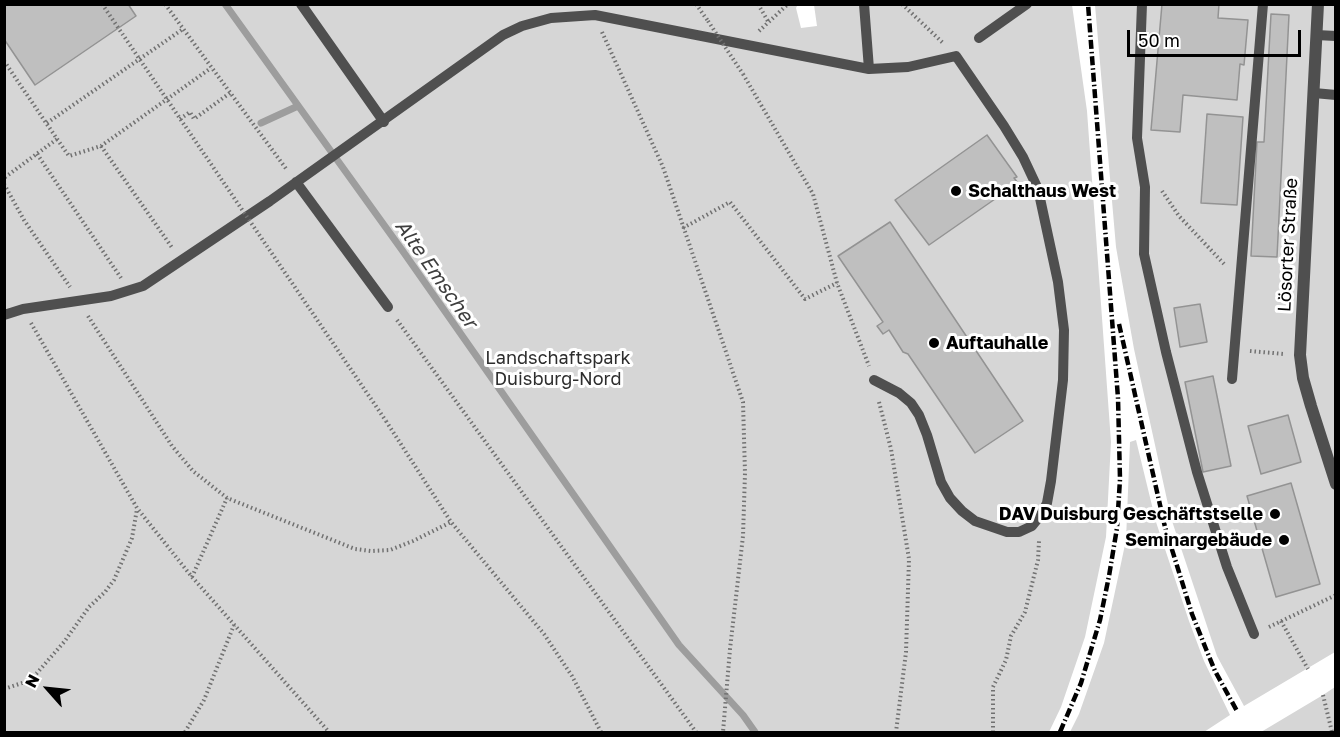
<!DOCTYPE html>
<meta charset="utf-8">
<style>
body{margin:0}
#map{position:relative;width:1340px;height:737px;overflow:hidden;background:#fff;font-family:"Golos Text",sans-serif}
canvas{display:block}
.frame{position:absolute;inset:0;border:6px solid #000;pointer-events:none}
.north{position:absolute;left:18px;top:659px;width:60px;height:60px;-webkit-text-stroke:4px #fff;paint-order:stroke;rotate:297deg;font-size:16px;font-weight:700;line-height:24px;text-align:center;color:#000}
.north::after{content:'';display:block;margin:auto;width:21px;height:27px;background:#000;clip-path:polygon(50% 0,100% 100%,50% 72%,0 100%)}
.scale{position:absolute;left:1127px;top:30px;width:174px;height:27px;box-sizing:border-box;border:3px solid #000;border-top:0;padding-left:8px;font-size:18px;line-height:21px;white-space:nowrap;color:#000;-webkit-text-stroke:4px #fff;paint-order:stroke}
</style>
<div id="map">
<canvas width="1340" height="737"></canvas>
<div class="frame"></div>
<div class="north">N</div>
<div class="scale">50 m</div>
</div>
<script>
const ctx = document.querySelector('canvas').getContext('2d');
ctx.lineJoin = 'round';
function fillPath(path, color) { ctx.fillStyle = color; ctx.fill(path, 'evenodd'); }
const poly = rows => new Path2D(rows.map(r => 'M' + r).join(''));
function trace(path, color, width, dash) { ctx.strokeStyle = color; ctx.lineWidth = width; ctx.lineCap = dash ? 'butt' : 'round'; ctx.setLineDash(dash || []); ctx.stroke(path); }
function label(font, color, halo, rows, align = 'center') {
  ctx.font = font + ' "Golos Text",sans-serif'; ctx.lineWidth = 6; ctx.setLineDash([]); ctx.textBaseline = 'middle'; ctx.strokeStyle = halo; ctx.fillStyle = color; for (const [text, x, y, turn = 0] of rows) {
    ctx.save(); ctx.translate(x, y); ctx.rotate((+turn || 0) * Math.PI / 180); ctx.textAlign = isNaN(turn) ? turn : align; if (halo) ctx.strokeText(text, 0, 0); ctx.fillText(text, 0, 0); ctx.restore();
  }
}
fillPath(poly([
 [5,5,1072,5,1087,111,1111,442,1106,537,1085,637,1061,707,1049,732,5,732],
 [1095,5,1335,5,1335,652,1244,706,1217,656,1171,518,1134,349,1116,247],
 [1136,440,1156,522,1189,621,1204,661,1230,715,1204,732,1070,732,1079,714,1104,643,1126,540,1130,442],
 [1335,687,1335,732,1261,732,1323,695]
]), '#d6d6d6');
fillPath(poly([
 [798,4,814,5,817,26,801,28,796,8]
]), '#fff');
trace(poly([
 [225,4,402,250,679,645,743,715,755,732],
 [261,123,298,106]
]), '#9d9d9d', 7);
const building = poly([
 [4,4,128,4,136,16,35,85,4,39,4,4],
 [1162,4,1219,4,1218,18,1248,20,1244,65,1240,64,1237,100,1183,95,1180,132,1151,130,1162,4],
 [1271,14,1289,15,1277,257,1251,256,1257,142,1264,142,1271,14],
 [1207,114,1243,117,1237,205,1201,203,1207,114],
 [987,135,1017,177,1014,178,1018,183,929,245,895,200,987,135],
 [890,222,1023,421,975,453,908,354,903,352,889,330,883,334,877,326,883,322,838,256,890,222],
 [1200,304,1207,342,1180,347,1174,308,1200,304],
 [1213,376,1231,466,1203,472,1185,382,1213,376],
 [1288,415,1301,462,1261,474,1248,426,1288,415],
 [1291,483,1320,584,1276,597,1247,496,1291,483]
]);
fillPath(building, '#bfbfbf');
trace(building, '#939393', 1.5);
trace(poly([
 [165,4,287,170],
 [696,4,708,21],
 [758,4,769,23],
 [902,4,943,43],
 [759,31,788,4],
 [602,32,663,167,743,402,745,473,743,536,730,649,723,732],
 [4,61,57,139,4,178],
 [743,74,813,194,837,283,869,366],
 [180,119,190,112,194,119,230,93],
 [47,123,183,29],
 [57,139,69,156,101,146,211,68],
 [101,146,173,249],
 [37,154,121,278],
 [4,184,24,220,70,287],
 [1162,191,1179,216,1225,265],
 [683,228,730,202,805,299,837,283],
 [88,316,172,446,193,471,227,498,355,549,371,551,390,550,413,541,451,522],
 [397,320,696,732],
 [31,323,137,508,192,577,329,732],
 [1250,351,1284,354],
 [879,402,891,449,909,559,906,652,896,732],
 [386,421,451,522,544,634,572,676,601,732],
 [192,577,227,498],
 [1281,621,1308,669],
 [1269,627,1336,595],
 [4,689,25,682,37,673,64,642,89,607,105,592,114,580,132,538,137,509],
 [1323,695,1332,732],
 [185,732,204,700,234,625],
 [993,732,993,687,1006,660,1011,636,1025,612,1038,560,1039,541]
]), '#717171', 4, [1.5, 3]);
trace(poly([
 [301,4,384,122],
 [864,4,869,69],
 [1142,4,1137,138,1145,187,1144,254,1166,352,1197,472,1227,567,1254,634],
 [1316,35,1336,36],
 [979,38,1027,4],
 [1314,93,1336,95],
 [296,182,388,307],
 [4,315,23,309,111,296,143,286,270,201,503,35,522,26,551,18,595,15,869,69,908,67,956,56,1004,126,1023,157,1038,189,1058,282,1064,330,1063,380,1051,481,1047,503,1040,516,1032,526,1019,532,1007,532,975,521,962,511,950,498,941,482,927,435,919,415,911,403,899,393,874,380],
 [1232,379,1263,4]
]), '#4f4f4f', 10);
trace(poly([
 [1318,4,1300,355,1303,378,1311,406,1336,484]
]), '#4f4f4f', 12);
trace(poly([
 [1119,324,1165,527,1192,614,1206,649,1215,671,1237,711],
 [1060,732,1081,683,1100,620,1109,576,1117,528,1120,479,1118,398,1088,4]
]), '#000', 4.5, [9, 3, 1.5, 3]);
trace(poly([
 [102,4,386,421],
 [708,21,743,74]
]), '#717171', 4, [1.5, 3]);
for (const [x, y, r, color] of [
 [956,191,6,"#000"],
 [934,343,6,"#000"],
 [1275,514,6,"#000"],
 [1284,540,6,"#000"]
]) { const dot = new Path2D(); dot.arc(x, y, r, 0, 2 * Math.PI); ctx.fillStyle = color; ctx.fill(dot); trace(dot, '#fff', 2); }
label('bold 18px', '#000', '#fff', [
 ["Schalthaus West",968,191],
 ["Auftauhalle",946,343],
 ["DAV Duisburg Geschäftstselle",1263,514,"right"],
 ["Seminargebäude",1272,540,"right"]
], 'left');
label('18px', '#000', '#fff', [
 ["Lösorter Straße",1288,245,-87]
]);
label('18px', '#2d2d2d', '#fff', [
 ["Landschaftspark",558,358],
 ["Duisburg-Nord",558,379]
]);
label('italic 20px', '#3e3e3e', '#fff', [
 ["Alte Emscher",436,274,55]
]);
</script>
